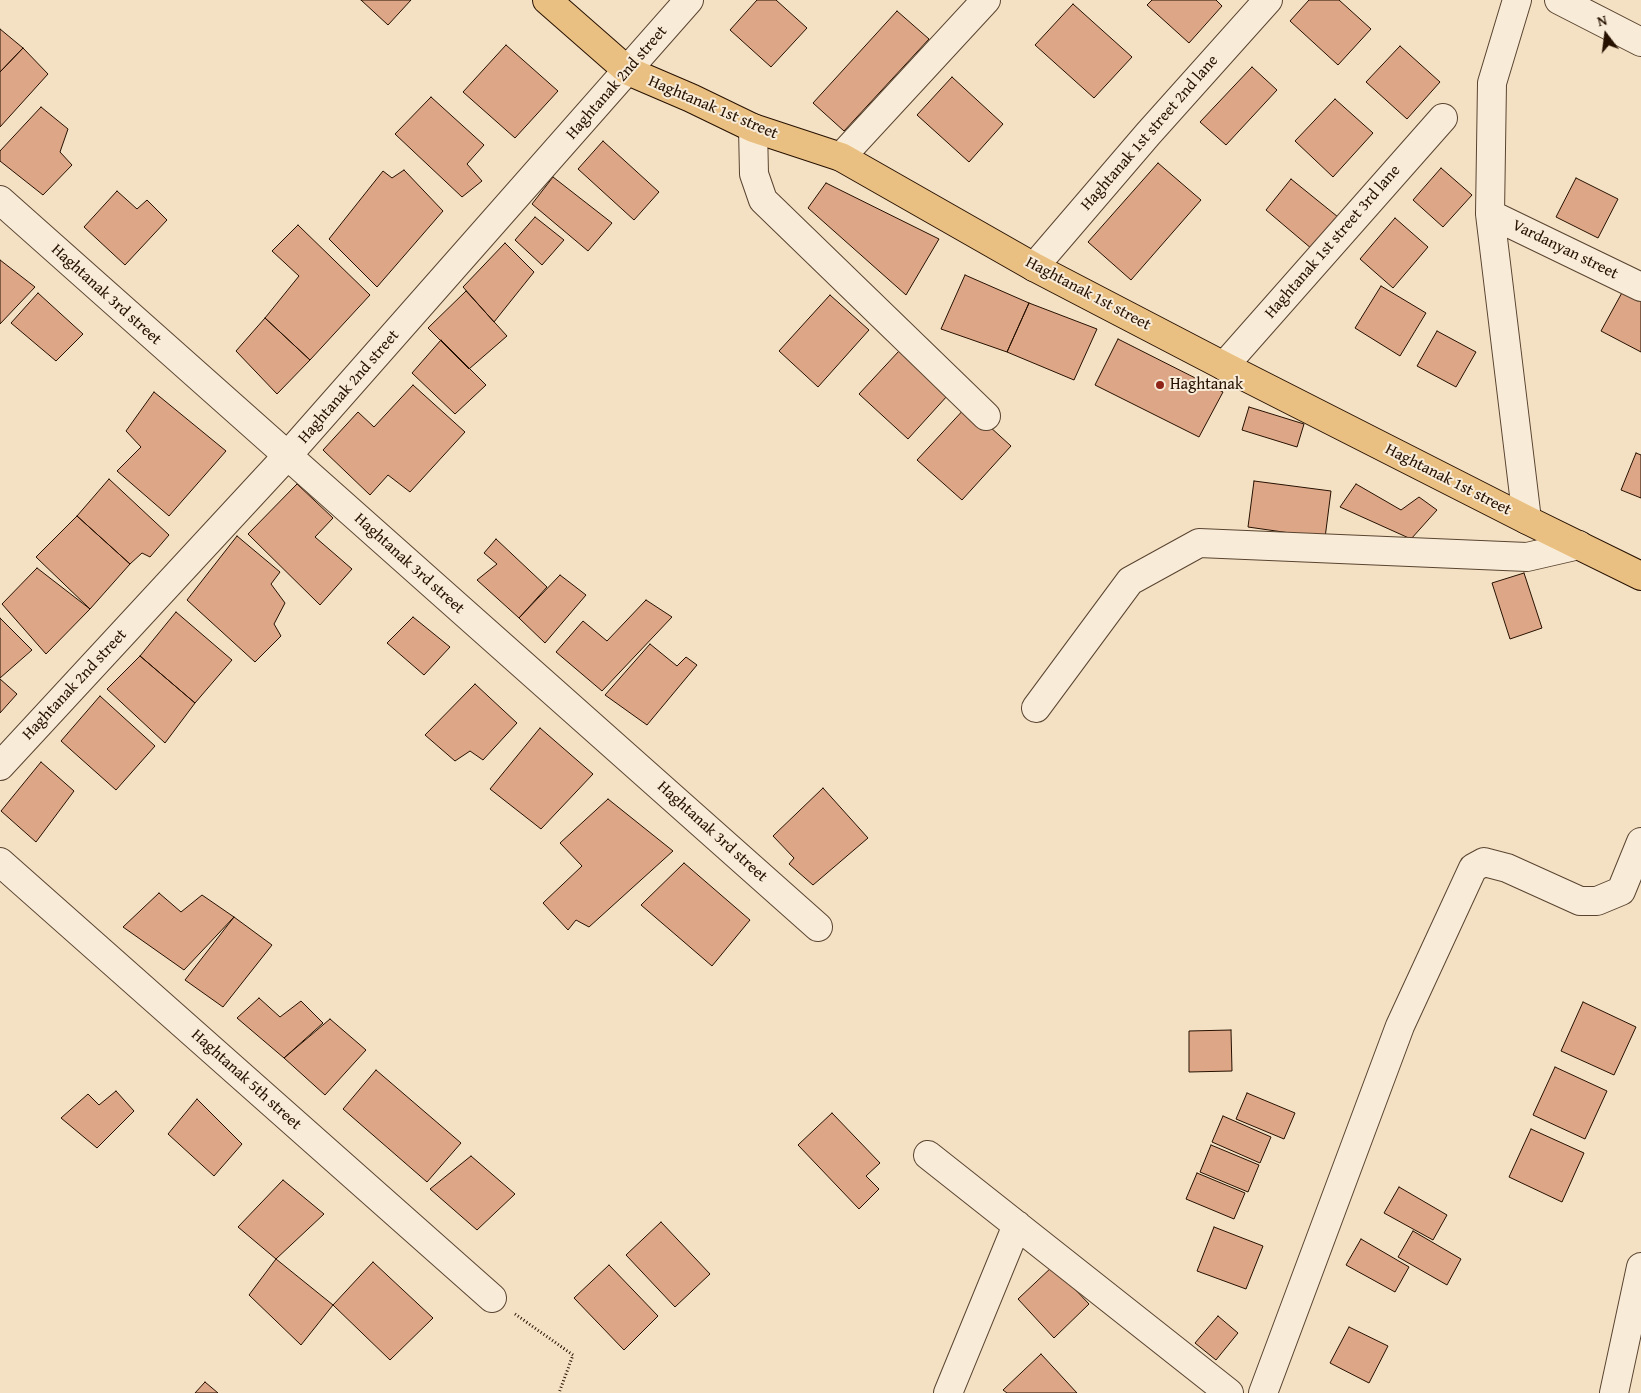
<!DOCTYPE html>
<style>
body{margin:0}
#map{position:relative;width:1641px;height:1393px;overflow:hidden;background:#f4e1c3;font-family:"Gentium Book Plus",serif}
canvas{display:block}
.north{position:absolute;left:1581px;top:10px;width:50px;height:50px;-webkit-text-stroke:4px #f8ecd8;paint-order:stroke;rotate:345deg;font-size:14px;font-weight:700;line-height:20px;text-align:center;color:#261000}
.north::after{content:'';display:block;margin:auto;width:18px;height:22px;background:#261000;clip-path:polygon(50% 0,100% 100%,50% 72%,0 100%)}
</style>
<div id="map">
<canvas width="1641" height="1393"></canvas>
<div class="north">N</div>
</div>
<script>
const ctx = document.querySelector('canvas').getContext('2d');
ctx.lineJoin = 'round';
function fillPath(path, color) { ctx.fillStyle = color; ctx.fill(path, 'evenodd'); }
const poly = rows => new Path2D(rows.map(r => 'M' + r).join(''));
function trace(path, color, width, dash) { ctx.strokeStyle = color; ctx.lineWidth = width; ctx.lineCap = dash ? 'butt' : 'round'; ctx.setLineDash(dash || []); ctx.stroke(path); }
function label(font, color, halo, rows, align = 'center') {
  ctx.font = font + ' "Gentium Book Plus",serif'; ctx.lineWidth = 4; ctx.setLineDash([]); ctx.textBaseline = 'middle'; ctx.strokeStyle = halo; ctx.fillStyle = color; for (const [text, x, y, turn = 0] of rows) {
    ctx.save(); ctx.translate(x, y); ctx.rotate((+turn || 0) * Math.PI / 180); ctx.textAlign = isNaN(turn) ? turn : align; if (halo) ctx.strokeText(text, 0, 0); ctx.fillText(text, 0, 0); ctx.restore();
  }
}
const building = poly([
 [361,0,411,0,388,25,361,0],
 [757,0,776,0,807,28,771,67,730,30,757,0],
 [1152,0,1216,0,1222,6,1189,43,1147,5,1152,0],
 [1309,0,1339,0,1371,29,1338,65,1290,21,1309,0],
 [1073,4,1132,57,1094,98,1035,45,1073,4],
 [897,11,929,39,844,131,813,103,897,11],
 [0,29,23,48,0,72,0,29],
 [506,45,558,91,515,138,463,92,506,45],
 [1400,46,1440,82,1407,119,1366,82,1400,46],
 [23,48,48,74,0,127,0,72,23,48],
 [1252,67,1277,90,1226,145,1200,122,1252,67],
 [952,77,1003,124,969,162,917,115,952,77],
 [431,97,484,145,467,164,482,181,462,197,395,134,431,97],
 [1335,99,1373,133,1333,177,1295,141,1335,99],
 [41,107,68,129,60,152,72,165,43,195,0,161,0,151,41,107],
 [603,141,659,192,634,220,578,169,603,141],
 [1158,163,1201,200,1131,280,1088,242,1158,163],
 [1441,168,1472,195,1443,227,1413,200,1441,168],
 [404,170,443,211,377,287,329,239,383,171,392,178,404,170],
 [553,177,612,223,588,251,532,204,553,177],
 [1576,178,1618,199,1598,238,1556,217,1576,178],
 [1291,179,1338,217,1312,249,1266,210,1291,179],
 [826,183,939,239,906,295,808,208,826,183],
 [117,191,137,209,147,200,167,220,125,265,84,227,117,191],
 [535,217,564,240,542,265,515,240,535,217],
 [1395,218,1428,247,1393,288,1360,259,1395,218],
 [298,225,370,295,310,360,265,318,299,276,272,251,298,225],
 [505,243,534,272,494,322,463,287,505,243],
 [0,260,35,287,0,324,0,260],
 [965,275,1029,303,1007,352,941,329,965,275],
 [1381,286,1426,313,1400,356,1355,328,1381,286],
 [1624,289,1641,298,1641,352,1601,331,1624,289],
 [466,291,507,336,469,369,428,328,466,291],
 [38,293,83,334,56,361,11,323,38,293],
 [830,295,869,330,818,387,779,351,830,295],
 [1029,303,1097,329,1074,380,1007,352,1029,303],
 [265,318,310,360,277,394,236,351,265,318],
 [1437,331,1476,352,1456,387,1417,366,1437,331],
 [1118,339,1223,392,1199,437,1095,385,1118,339],
 [441,340,486,385,455,414,412,373,441,340],
 [899,351,948,395,908,439,859,394,899,351],
 [413,385,465,432,410,492,388,475,370,495,323,450,358,412,374,427,413,385],
 [154,392,226,451,169,516,117,471,141,447,126,431,154,392],
 [967,406,1011,446,962,500,917,460,967,406],
 [1249,407,1304,424,1297,447,1242,430,1249,407],
 [1636,453,1641,455,1641,498,1621,490,1636,453],
 [109,479,169,535,150,557,142,553,130,564,77,516,109,479],
 [1254,481,1331,491,1325,538,1248,527,1254,481],
 [297,484,333,518,315,537,352,569,320,605,248,534,297,484],
 [1356,484,1401,510,1419,497,1437,510,1411,539,1340,507,1356,484],
 [77,516,130,564,90,609,36,557,77,516],
 [237,536,280,572,271,584,285,603,274,624,281,636,255,662,187,600,237,536],
 [496,539,547,587,519,618,477,580,497,564,484,553,496,539],
 [37,568,90,609,46,654,2,604,37,568],
 [1524,573,1542,628,1510,639,1492,583,1524,573],
 [560,575,586,595,545,643,519,618,560,575],
 [646,600,672,617,602,691,556,652,583,621,607,641,646,600],
 [176,612,232,660,195,703,140,656,176,612],
 [413,617,450,647,424,675,387,643,413,617],
 [0,618,32,650,0,678,0,618],
 [650,644,677,666,686,657,697,665,647,725,605,695,650,644],
 [140,656,195,703,165,743,107,689,140,656],
 [0,679,17,694,0,713,0,679],
 [475,684,517,723,483,760,470,751,455,761,425,735,475,684],
 [100,696,155,746,116,790,61,741,100,696],
 [540,728,593,774,541,829,490,789,540,728],
 [41,762,74,791,36,842,1,811,41,762],
 [823,788,868,838,813,885,789,864,794,858,773,836,823,788],
 [608,799,673,851,589,927,576,920,568,930,543,903,582,866,560,843,608,799],
 [684,863,750,920,712,966,641,905,684,863],
 [159,893,181,912,202,895,234,917,184,970,123,927,159,893],
 [234,917,272,945,223,1007,185,980,234,917],
 [259,998,280,1017,301,1001,323,1023,284,1058,237,1018,259,998],
 [1583,1002,1636,1027,1614,1075,1561,1051,1583,1002],
 [330,1019,366,1050,325,1095,284,1058,330,1019],
 [1231,1030,1232,1071,1189,1072,1189,1031,1231,1030],
 [1555,1067,1607,1091,1585,1139,1533,1115,1555,1067],
 [376,1070,461,1143,427,1182,343,1109,376,1070],
 [116,1091,134,1111,97,1148,61,1118,88,1094,99,1105,116,1091],
 [1247,1093,1295,1113,1284,1139,1236,1119,1247,1093],
 [197,1099,242,1144,214,1176,168,1134,197,1099],
 [832,1113,880,1163,866,1176,879,1189,859,1209,798,1145,832,1113],
 [1223,1116,1271,1137,1260,1163,1212,1142,1223,1116],
 [1531,1129,1584,1153,1562,1202,1509,1177,1531,1129],
 [1211,1145,1259,1165,1248,1192,1200,1172,1211,1145],
 [471,1156,515,1194,477,1230,430,1189,471,1156],
 [1197,1173,1245,1193,1234,1219,1186,1199,1197,1173],
 [283,1180,324,1214,276,1259,238,1227,283,1180],
 [1399,1187,1447,1215,1433,1240,1384,1213,1399,1187],
 [661,1222,710,1274,675,1307,626,1255,661,1222],
 [1214,1227,1263,1246,1246,1289,1197,1271,1214,1227],
 [1413,1231,1461,1259,1447,1285,1398,1257,1413,1231],
 [1361,1239,1409,1267,1395,1292,1346,1265,1361,1239],
 [276,1259,333,1305,301,1345,249,1295,276,1259],
 [373,1262,433,1318,390,1360,333,1305,373,1262],
 [609,1265,658,1316,624,1350,574,1298,609,1265],
 [1053,1266,1089,1304,1054,1338,1018,1299,1053,1266],
 [1218,1316,1238,1333,1216,1360,1195,1343,1218,1316],
 [1349,1327,1388,1346,1369,1383,1330,1363,1349,1327],
 [1041,1354,1077,1393,1007,1393,1003,1390,1041,1354],
 [205,1382,218,1393,195,1393,205,1382]
]);
fillPath(building, '#dca687');
trace(building, '#261000', 1);
const minor = poly([
 [1517,0,1492,83,1490,214,1527,520],
 [1559,0,1641,42],
 [753,128,754,174,763,200,986,416],
 [841,157,986,0],
 [0,200,818,927],
 [1490,214,1641,287],
 [1034,267,1148,134,1268,0],
 [1224,366,1443,118],
 [1036,708,1130,581,1199,543,1527,557,1579,545],
 [0,766,287,456,689,0],
 [0,862,492,1298],
 [928,1155,1229,1393],
 [948,1393,1017,1225],
 [1263,1393,1400,1026,1473,868,1484,862,1507,868,1580,901,1597,901,1621,891,1641,842],
 [1614,1393,1641,1267]
]);
const major = poly([
 [547,0,628,71,691,98,753,128,841,157,1034,267,1224,366,1527,520,1641,576]
]);
trace(minor, '#5a4431', 30);
trace(major, '#261000', 30);
trace(poly([
 [515,1314,573,1355,559,1393]
]), '#261000', 3, [1, 2.5]);
trace(minor, '#f8ecd8', 28);
trace(major, '#eac082', 28);
for (const [x, y, r, color] of [
 [1160,385,5,"#8f2418"]
]) { const dot = new Path2D(); dot.arc(x, y, r, 0, 2 * Math.PI); ctx.fillStyle = color; ctx.fill(dot); trace(dot, '#f8ecd8', 2); }
label('16px', '#261000', '#f8ecd8', [
 ["Haghtanak 2nd street",617,83,-49],
 ["Haghtanak 1st street",713,108,23],
 ["Haghtanak 1st street 2nd lane",1150,133,-49],
 ["Haghtanak 1st street 3rd lane",1333,242,-49],
 ["Vardanyan street",1565,250,26],
 ["Haghtanak 1st street",1088,294,28],
 ["Haghtanak 3rd street",106,295,42],
 ["Haghtanak 2nd street",349,387,-49],
 ["Haghtanak 1st street",1448,480,27],
 ["Haghtanak 3rd street",409,564,42],
 ["Haghtanak 2nd street",75,685,-47],
 ["Haghtanak 3rd street",712,832,42],
 ["Haghtanak 5th street",246,1080,42]
]);
label('16px', '#261000', '#f8ecd8', [
 ["Haghtanak",1170,385]
], 'left');
</script>
